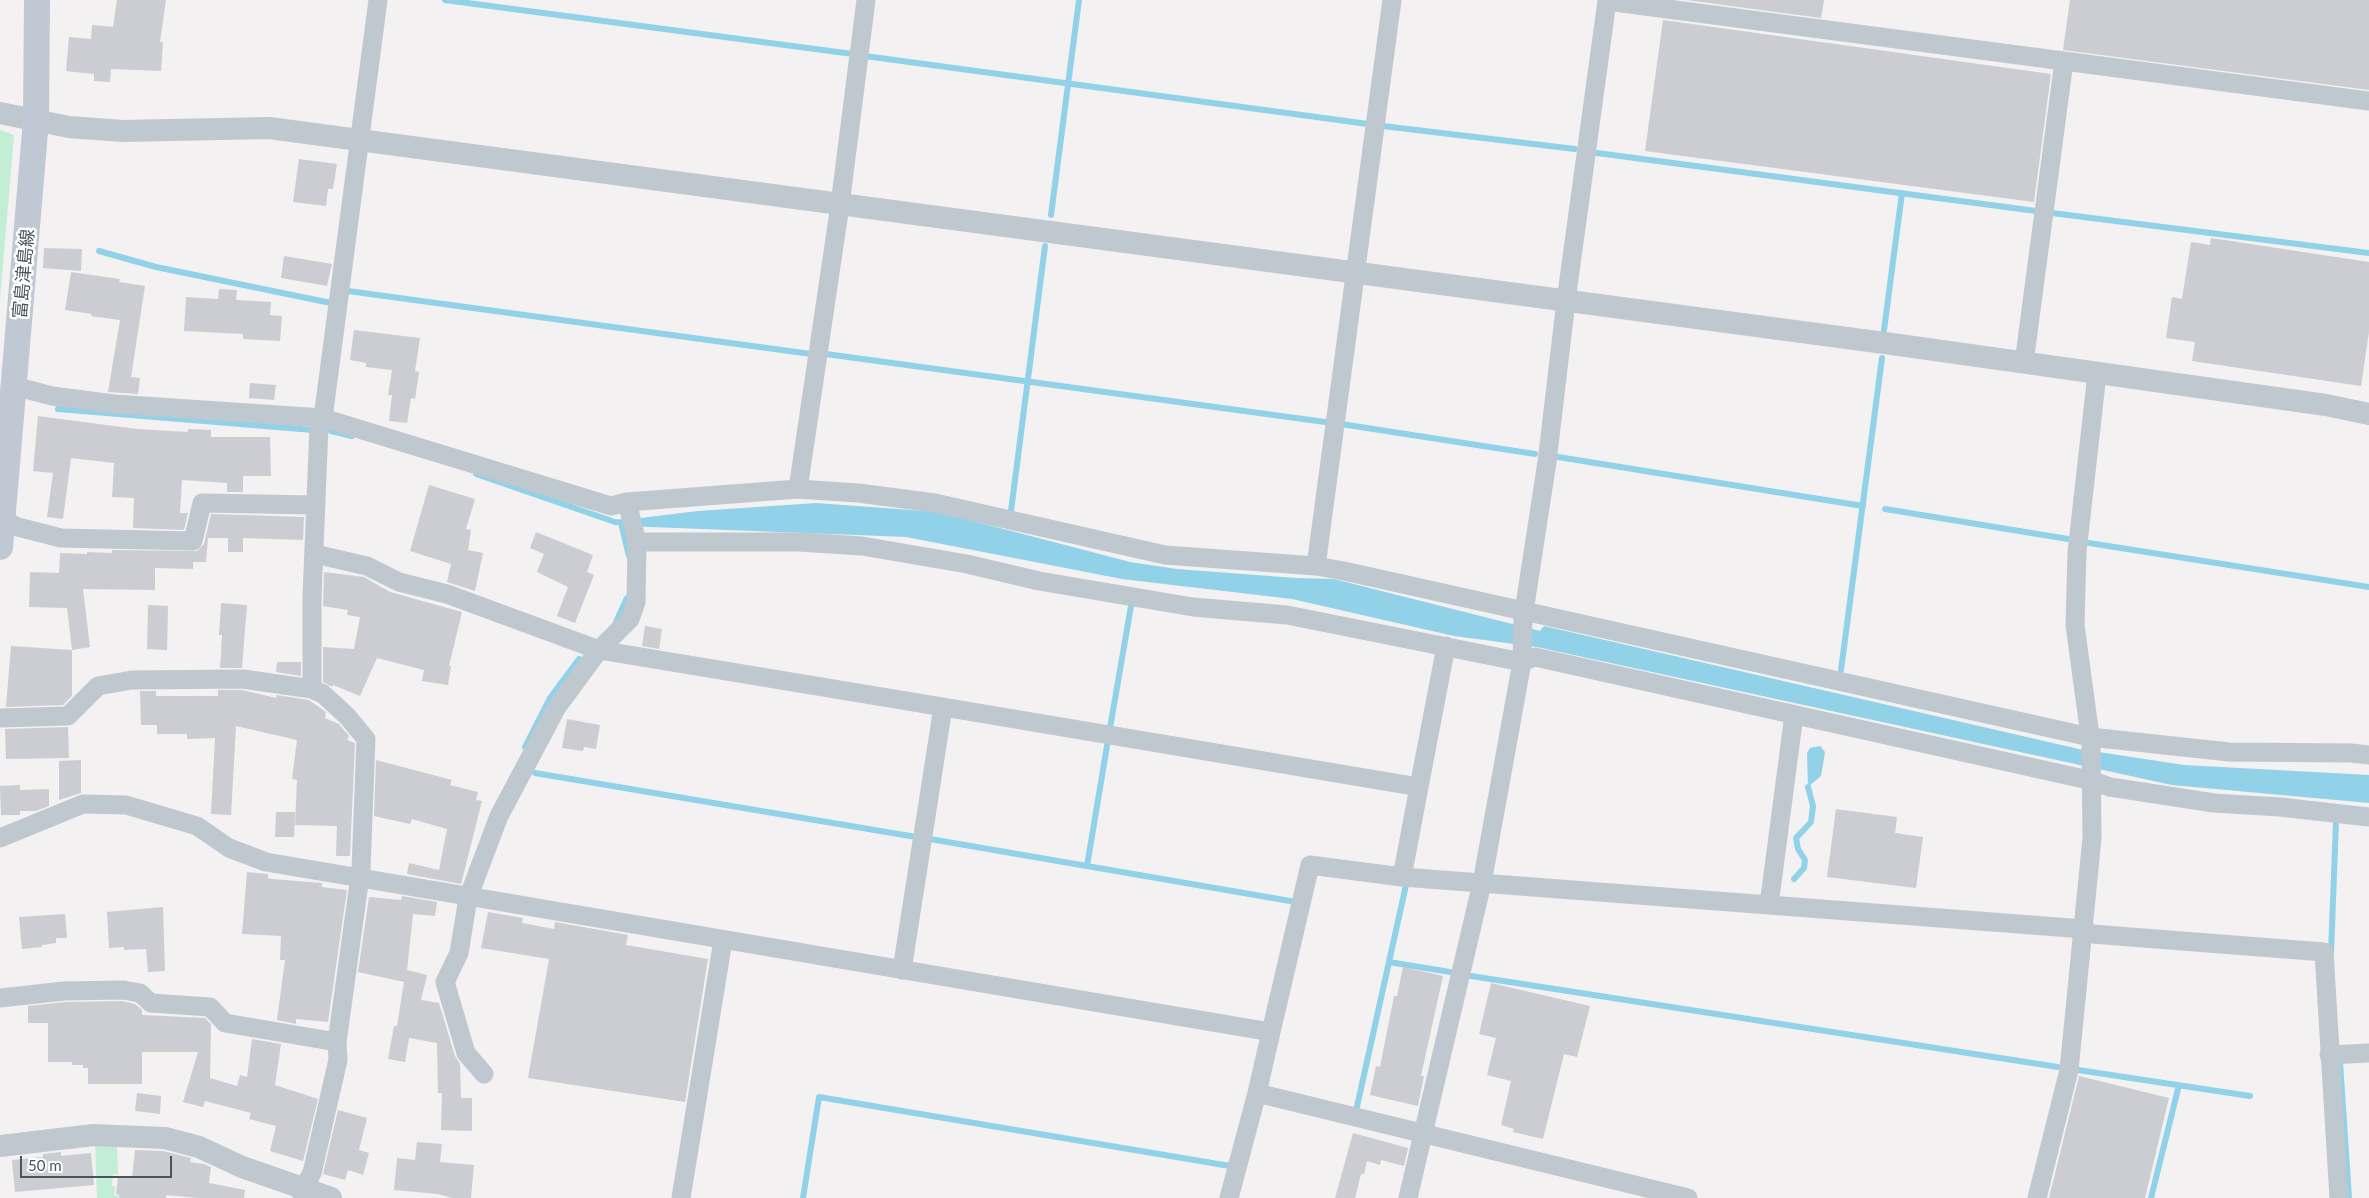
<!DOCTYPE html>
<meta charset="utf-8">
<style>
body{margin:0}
#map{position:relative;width:2369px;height:1198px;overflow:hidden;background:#f3f1f1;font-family:Lato,sans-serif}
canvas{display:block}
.scale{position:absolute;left:20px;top:1156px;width:152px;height:22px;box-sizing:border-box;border:2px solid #49535e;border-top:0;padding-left:6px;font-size:15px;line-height:18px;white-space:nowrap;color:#49535e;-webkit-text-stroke:4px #fff;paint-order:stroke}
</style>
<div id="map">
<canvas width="2369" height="1198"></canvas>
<div class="scale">50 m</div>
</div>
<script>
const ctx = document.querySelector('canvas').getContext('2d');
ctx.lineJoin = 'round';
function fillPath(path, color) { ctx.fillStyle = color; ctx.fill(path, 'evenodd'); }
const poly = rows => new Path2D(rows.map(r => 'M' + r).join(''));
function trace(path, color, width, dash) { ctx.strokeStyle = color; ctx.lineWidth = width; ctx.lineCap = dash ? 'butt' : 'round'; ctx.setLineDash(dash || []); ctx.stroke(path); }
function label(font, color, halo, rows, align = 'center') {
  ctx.font = font + ' Lato,"Noto Sans JP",sans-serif'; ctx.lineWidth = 5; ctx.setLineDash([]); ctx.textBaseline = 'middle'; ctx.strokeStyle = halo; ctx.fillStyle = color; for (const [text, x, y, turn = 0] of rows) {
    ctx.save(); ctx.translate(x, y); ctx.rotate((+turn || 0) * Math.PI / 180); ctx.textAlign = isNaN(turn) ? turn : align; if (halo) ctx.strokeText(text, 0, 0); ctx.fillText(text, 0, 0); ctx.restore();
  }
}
fillPath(poly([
 [0,130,14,135,0,300],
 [117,1141,118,1175,113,1174,112,1186,115,1186,114,1195,118,1196,118,1198,97,1198,95,1144]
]), '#c2eed6');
fillPath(poly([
 [816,503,939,512,1130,562,1177,569,1296,578,1334,579,1540,631,1544,626,2079,749,2184,765,2369,775,2369,803,2172,785,1537,647,1454,636,1292,599,1122,579,906,537,625,526,624,520,698,511],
 [1820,746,1825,752,1821,776,1808,787,1807,753,1810,748]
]), '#91d2e9');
trace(poly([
 [445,0,853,54],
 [865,56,1368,124],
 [1383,126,1575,149],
 [1597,153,2036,211],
 [2052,213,2369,253],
 [1051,215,1079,0],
 [99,251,156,267,331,303],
 [348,291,811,354],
 [1884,330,1902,193],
 [826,354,1325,422],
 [58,409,313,430],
 [1341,424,1535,454],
 [331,431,352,436],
 [1558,457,1863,506],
 [476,474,615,522,631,523],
 [1885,509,2068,539],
 [1011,511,1045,246],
 [621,523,629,556],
 [2089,543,2369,587],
 [616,622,627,598],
 [1841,670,1882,358],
 [1110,728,1131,606],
 [525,747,550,698,579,659],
 [535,773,916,837],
 [930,839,1296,902],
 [1087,866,1108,740],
 [1794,879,1804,868,1805,860,1798,849,1796,838,1811,822,1813,806,1808,787],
 [2331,953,2336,822],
 [1389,962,1450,972],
 [1471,976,2058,1067],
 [2340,1062,2349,1198],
 [2078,1070,2250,1096],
 [1356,1111,1406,885],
 [803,1198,819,1097,1230,1166,1232,1161],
 [2151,1198,2179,1085]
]), '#91d2e9', 6);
fillPath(poly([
 [117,0,166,0,160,42,163,42,161,71,111,69,110,82,94,81,94,74,66,71,69,37,91,39,92,25,113,27],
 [1686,0,1824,0,1821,18],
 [2070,0,2369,0,2369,90,2063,50],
 [1663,20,2051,74,2034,202,1645,151],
 [299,159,337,164,333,189,328,189,326,206,293,202],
 [2211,238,2369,262,2369,332,2361,386,2192,361,2195,342,2166,338,2172,297,2182,299,2191,242,2210,245],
 [44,248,82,249,81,271,43,268],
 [284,256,332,264,327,286,281,278],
 [71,272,120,279,119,282,145,286,131,377,140,378,138,394,108,392,120,320,91,316,92,314,65,310],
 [219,289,237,290,236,300,271,302,270,315,282,316,280,341,243,339,243,334,184,331,186,297,218,299],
 [354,330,420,338,415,371,419,372,415,399,411,398,407,423,389,421,392,395,388,395,392,370,366,367,366,363,350,360],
 [250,383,276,385,274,400,249,398],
 [38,416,137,429,188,432,188,429,211,430,211,437,270,437,271,476,243,476,243,492,227,492,227,483,182,480,180,513,188,513,184,530,133,528,134,498,112,497,114,463,71,458,63,519,47,517,53,473,33,471],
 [429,485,475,499,466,529,471,530,468,550,483,553,475,591,447,582,451,564,410,551],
 [211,514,304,517,303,540,243,538,243,552,228,552,228,538,208,538,206,562,193,562,193,569,155,568,155,590,83,589,90,647,72,650,67,608,29,607,30,572,59,573,60,553,87,554,87,552,112,553,112,550,197,551,204,544],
 [536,532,593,555,587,572,594,575,575,623,557,616,568,587,537,572,544,554,530,548],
 [324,572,364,577,390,592,462,612,449,666,451,666,448,685,422,681,424,670,377,658,360,696,333,685,332,687,323,682,323,647,354,649,360,617,347,615,348,610,323,606],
 [221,603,247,605,242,668,220,668,222,635,219,635],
 [148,605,168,606,167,650,147,649],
 [645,626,662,629,659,649,642,646],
 [11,646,72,650,72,696,63,705,6,707],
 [277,662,301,662,301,676,276,672],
 [218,690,242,690,276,698,276,695,309,700,326,712,325,718,339,724,349,736,347,740,355,743,350,856,336,856,337,826,295,825,297,780,292,779,297,740,236,726,231,815,211,814,215,738,187,739,187,734,157,734,157,725,141,725,140,691,156,691,156,696,218,696],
 [567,719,600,725,596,749,584,747,583,751,562,748],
 [68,727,69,758,6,759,5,729],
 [81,760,81,793,59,800,59,761],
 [376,760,452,780,450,785,478,792,476,800,482,801,461,884,407,874,409,863,439,870,447,829,412,819,410,824,374,816],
 [20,785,20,790,49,789,49,806,36,811,20,811,20,815,1,815,0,786],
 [1836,809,1897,817,1895,833,1923,837,1916,888,1827,877],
 [276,812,295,812,294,837,275,837],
 [247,872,268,874,268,878,272,879,322,883,322,887,347,890,328,1022,296,1019,296,1024,277,1020,285,960,280,960,281,936,242,934],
 [402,896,437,902,435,916,413,914,407,970,427,975,421,1000,439,1003,455,1056,460,1064,461,1098,472,1098,472,1131,441,1130,442,1093,438,1093,437,1043,409,1038,405,1062,388,1059,394,1026,397,1026,404,982,358,972,369,897,401,900],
 [163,907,165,971,148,972,146,949,124,950,124,947,109,948,107,912],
 [488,912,523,918,522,923,554,929,555,922,628,935,626,945,708,959,685,1102,528,1078,549,959,481,948],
 [65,914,67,938,56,938,56,943,42,945,42,947,22,949,19,917],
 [1403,967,1443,976,1421,1076,1424,1076,1418,1106,1370,1095,1376,1066,1380,1067,1394,996,1397,996],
 [1491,983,1590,1006,1577,1057,1564,1054,1543,1139,1513,1132,1514,1129,1501,1125,1511,1081,1487,1075,1496,1038,1479,1034],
 [122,1001,135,1004,142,1010,142,1015,205,1018,211,1024,210,1078,237,1086,240,1075,247,1077,252,1039,281,1044,275,1085,318,1099,303,1161,270,1151,276,1126,249,1119,251,1113,205,1101,203,1107,183,1102,198,1052,142,1052,142,1084,88,1084,88,1068,83,1068,83,1065,72,1065,72,1062,48,1062,48,1023,28,1023,28,1006,65,1002],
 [2079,1076,2169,1098,2145,1198,2049,1198],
 [137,1093,161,1096,160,1114,135,1111],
 [338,1110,367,1118,359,1150,369,1153,363,1175,348,1170,345,1180,323,1174],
 [1353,1133,1408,1148,1404,1166,1381,1160,1380,1165,1367,1161,1364,1174,1361,1174,1355,1198,1335,1198],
 [417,1142,442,1144,440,1162,474,1165,471,1198,452,1198,438,1194,394,1190,397,1158,415,1160],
 [135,1150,163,1151,191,1158,190,1162,204,1164,211,1167,209,1183,245,1190,244,1198,198,1198,166,1195,166,1198,119,1198,119,1195,116,1194,118,1176,132,1178],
 [61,1152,61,1156,91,1153,94,1185,15,1192,12,1160,43,1157,43,1154]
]), '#cbcdd3');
trace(poly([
 [2024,363,2064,61],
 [14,386,52,396,114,404,323,418,611,506,627,502],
 [798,489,858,493,935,503,1165,555,1316,566,1392,0],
 [0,519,18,527,61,538,193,541,202,503,316,505],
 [637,542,799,542,862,546,967,564,1039,581,1193,607,1287,615,1522,662,1535,657,2093,781,2110,787,2214,803,2280,807,2369,817],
 [315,554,367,566,399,582,447,594,599,650,943,707],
 [1316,566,1344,571,2090,737,2229,752,2351,753,2369,755],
 [0,718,68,716,98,686,132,680,243,679,312,689],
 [1419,787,1402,877,2084,929,2092,934,2324,952,2339,1198],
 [0,838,83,804,126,805,197,826,229,848,266,862,1271,1032,1257,1093,1688,1198],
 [1769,905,1794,715],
 [902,970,943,707,1419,787,1446,646],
 [0,998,64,991,123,990,140,993,151,1003,210,1007,225,1023,337,1042],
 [1271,1032,1310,865,1402,877],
 [2329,1055,2369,1053],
 [484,1074,466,1053,445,982,459,953,468,898,499,816,557,707,599,650,630,619,636,602,637,542,627,502,798,489,840,205,866,0],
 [302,1198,303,1189,312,1173,338,1060,337,1042,361,869,366,739,347,716,323,694,312,689,312,597,319,426,323,418,378,0],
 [681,1198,723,940],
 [1229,1198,1257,1093],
 [1408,1198,1482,883,1522,662,1523,618,1547,462,1566,301,1607,1,2369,101],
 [2037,1198,2069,1070,2092,838,2091,743,2075,625,2077,552,2097,374]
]), '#bfc7cf', 19);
trace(poly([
 [0,113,69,127,123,131,269,128,1892,344,2326,405,2369,414],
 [0,1146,93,1135,165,1138,199,1147,242,1167,331,1198]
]), '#bfc7cf', 22);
trace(poly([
 [0,547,36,120,37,0]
]), '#c0c8d4', 26);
label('18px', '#49535e', '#fff', [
 ["富島津島線",24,274,-85]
]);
</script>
